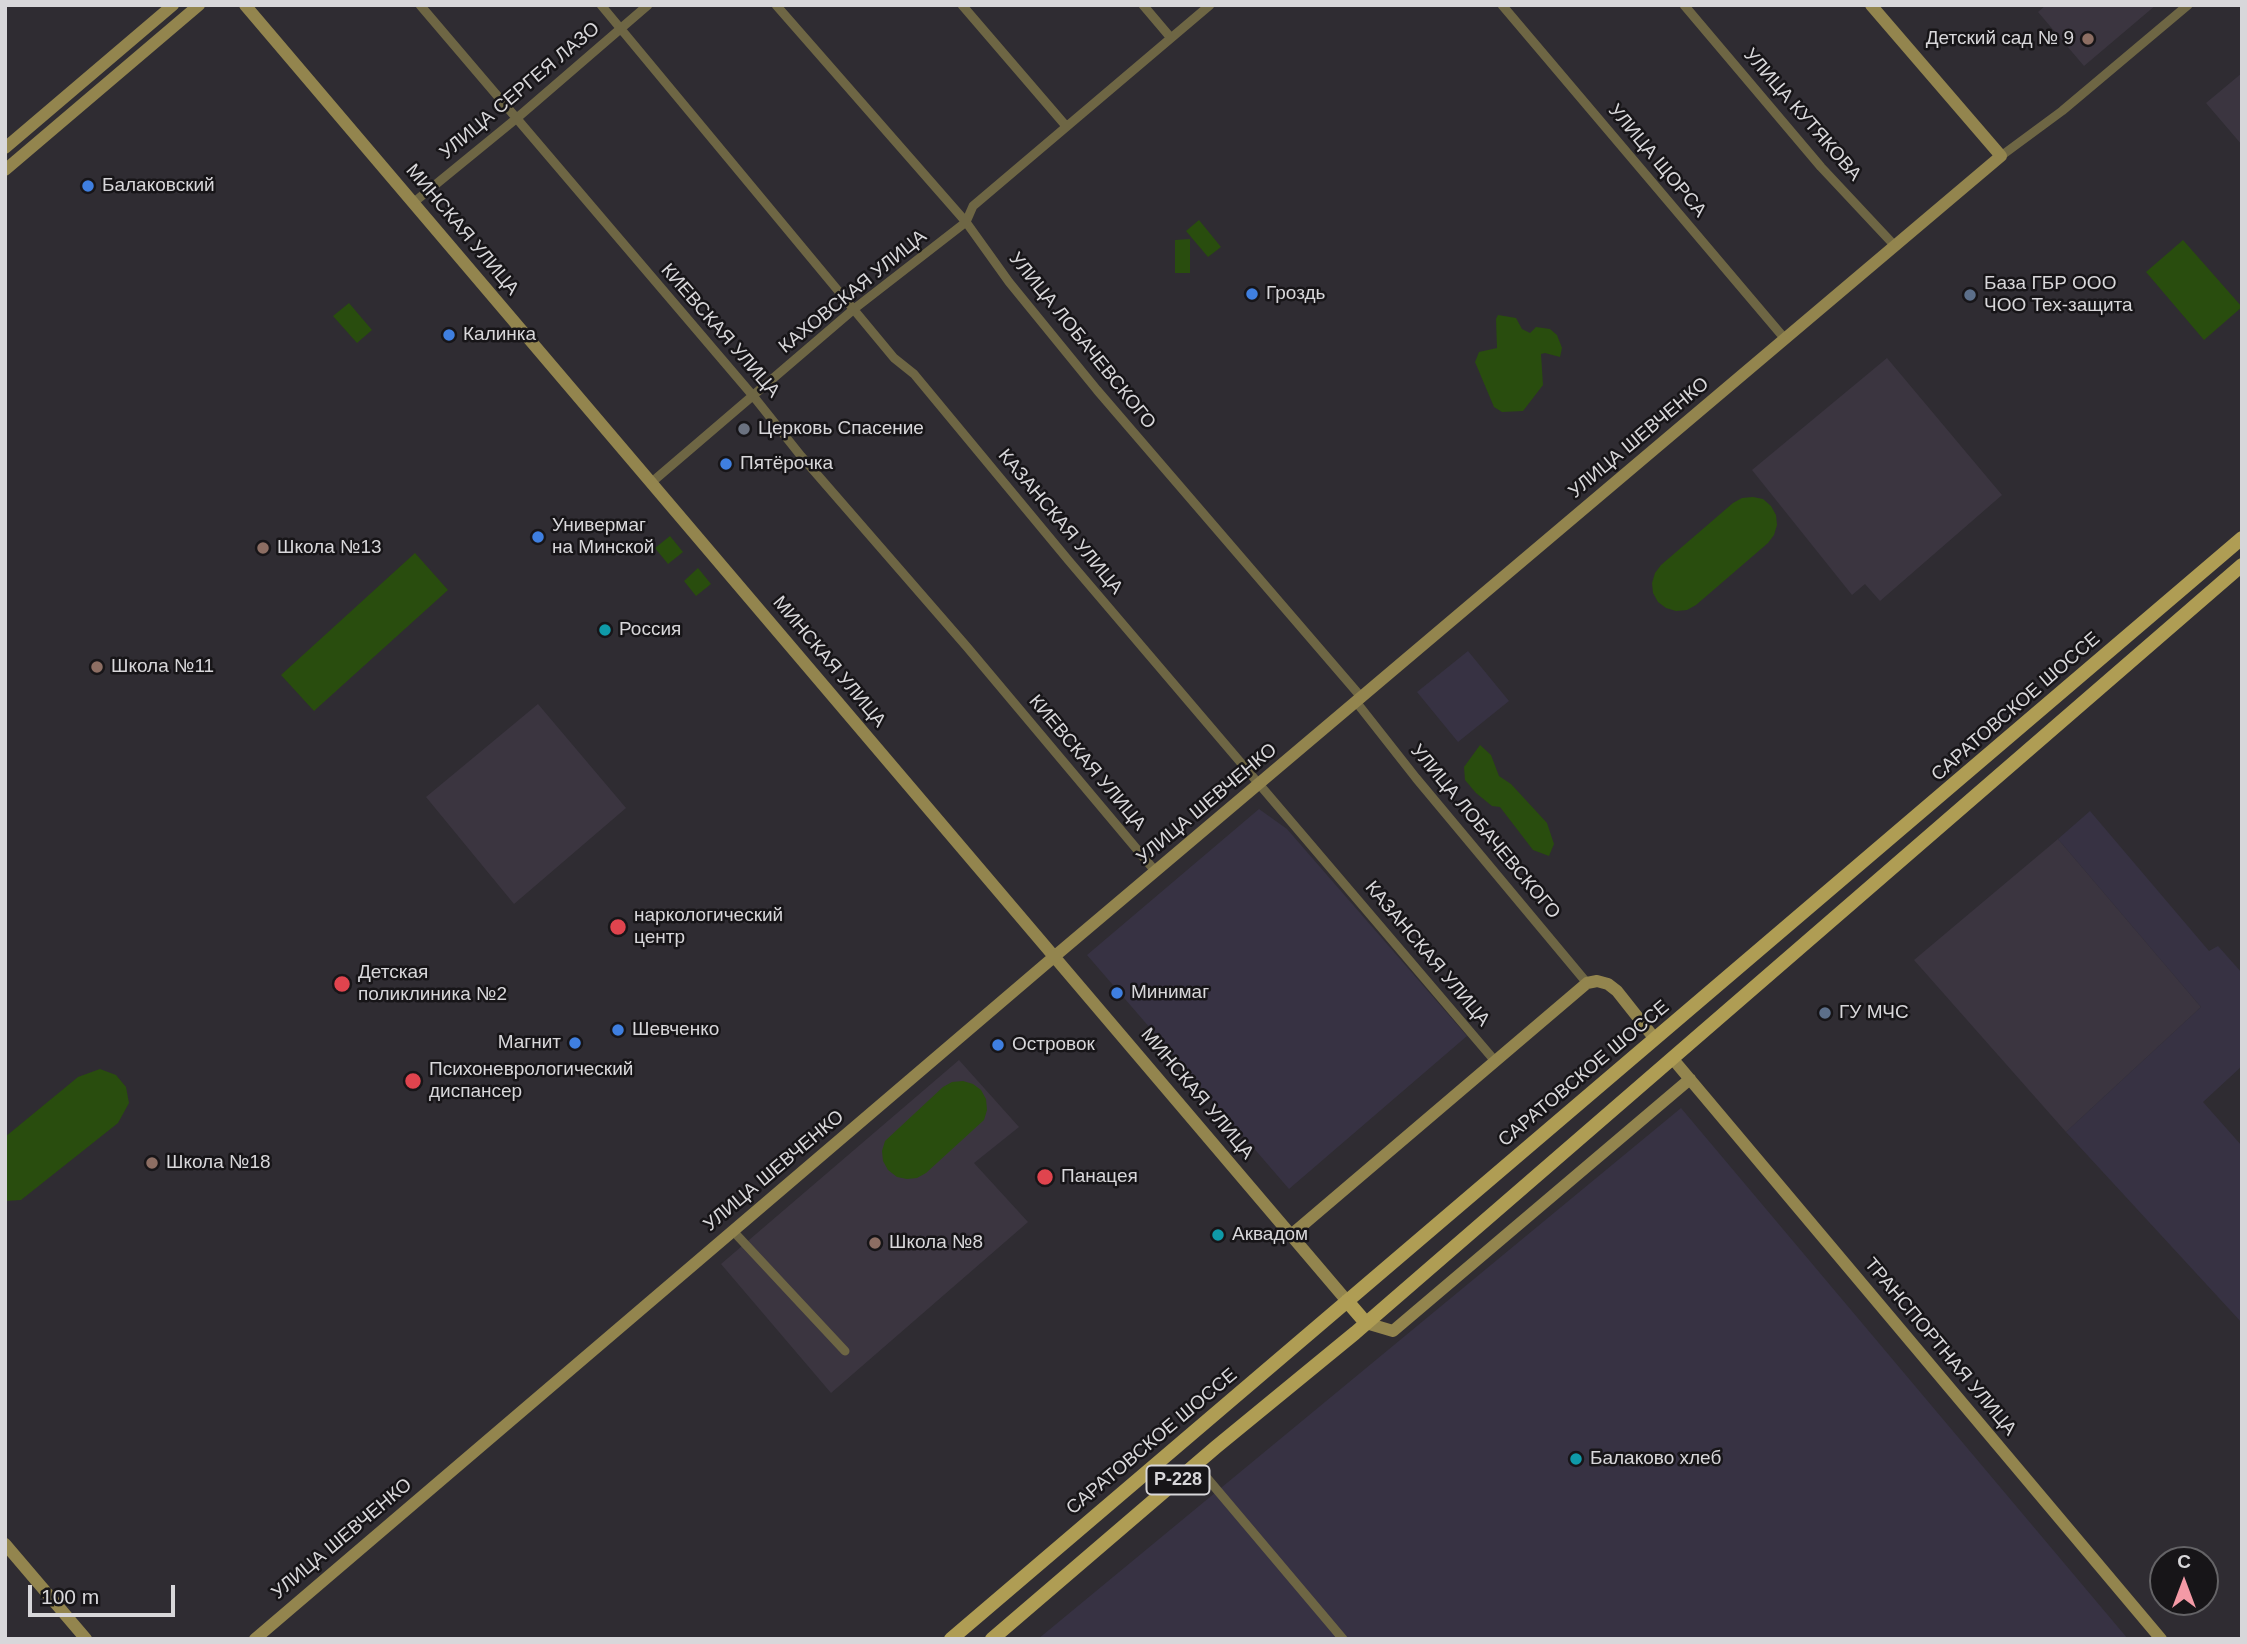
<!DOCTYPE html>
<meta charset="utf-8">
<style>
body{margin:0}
#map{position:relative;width:2247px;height:1644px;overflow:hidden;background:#2f2c32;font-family:Helvetica,sans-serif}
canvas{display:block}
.frame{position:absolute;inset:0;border:7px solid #d8d7da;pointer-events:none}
.north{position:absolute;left:2149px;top:1546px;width:70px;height:70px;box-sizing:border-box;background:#171518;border:2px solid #646366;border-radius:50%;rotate:0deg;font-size:19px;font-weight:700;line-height:28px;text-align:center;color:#d8d7da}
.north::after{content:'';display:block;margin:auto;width:24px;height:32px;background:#f49aa6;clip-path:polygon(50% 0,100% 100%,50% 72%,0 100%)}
.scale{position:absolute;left:28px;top:1585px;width:147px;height:32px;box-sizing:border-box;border:4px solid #d8d7da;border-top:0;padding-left:9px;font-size:21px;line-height:24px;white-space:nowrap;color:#d8d7da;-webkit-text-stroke:5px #171518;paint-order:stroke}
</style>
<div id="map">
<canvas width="2247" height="1644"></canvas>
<div class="frame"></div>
<div class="north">С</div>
<div class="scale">100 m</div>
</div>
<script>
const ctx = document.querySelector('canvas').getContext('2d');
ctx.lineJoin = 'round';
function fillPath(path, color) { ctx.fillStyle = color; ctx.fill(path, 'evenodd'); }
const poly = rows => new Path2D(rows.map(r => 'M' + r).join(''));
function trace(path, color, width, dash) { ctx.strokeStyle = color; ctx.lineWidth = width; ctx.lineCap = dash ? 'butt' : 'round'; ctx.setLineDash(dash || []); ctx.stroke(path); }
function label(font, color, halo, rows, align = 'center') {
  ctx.font = font + ' Helvetica,sans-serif'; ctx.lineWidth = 5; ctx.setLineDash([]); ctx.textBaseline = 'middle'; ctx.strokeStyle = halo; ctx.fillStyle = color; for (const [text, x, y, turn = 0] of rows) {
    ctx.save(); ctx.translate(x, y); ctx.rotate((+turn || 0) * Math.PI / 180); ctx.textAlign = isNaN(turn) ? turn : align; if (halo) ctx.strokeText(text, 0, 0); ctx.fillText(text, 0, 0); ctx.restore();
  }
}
fillPath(poly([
 [2046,5,2156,5,2084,66,2038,12],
 [2242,73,2242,145,2206,103],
 [1887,358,2002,495,1880,601,1865,584,1852,595,1752,470],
 [538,704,626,808,514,904,426,797],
 [2058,839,2201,1007,2066,1132,1914,960],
 [959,1060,1019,1127,974,1163,1028,1222,831,1393,721,1264]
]), '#3b3540');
fillPath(poly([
 [1468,651,1509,701,1458,742,1417,692],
 [1259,809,1287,829,1467,1036,1289,1189,1087,955],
 [2090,811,2209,951,2218,946,2242,973,2242,1066,2203,1102,2242,1146,2242,1323,2066,1132,2201,1007,2058,839],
 [1681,1108,2128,1639,1038,1639]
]), '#373243');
fillPath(poly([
 [1199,220,1221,247,1208,257,1186,231],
 [1190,239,1190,273,1175,273,1175,240],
 [2183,240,2242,307,2204,340,2146,272],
 [349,303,372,330,357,343,333,316],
 [1498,315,1516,318,1522,329,1530,333,1536,327,1550,329,1557,335,1562,348,1560,357,1545,353,1541,354,1543,385,1523,411,1502,412,1494,407,1475,362,1479,352,1497,348,1496,319],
 [1753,497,1763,499,1771,506,1776,515,1777,525,1774,535,1768,543,1696,605,1687,610,1676,611,1666,608,1658,602,1653,593,1652,583,1655,573,1661,565,1733,503,1742,498],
 [670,536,683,552,668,564,655,548],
 [415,553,448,590,314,711,281,675],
 [698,568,711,584,696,596,684,581],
 [1480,745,1491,755,1499,776,1511,784,1547,823,1554,844,1549,856,1533,850,1500,807,1492,806,1476,793,1465,780,1464,767],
 [100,1069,116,1075,126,1087,129,1103,118,1123,21,1200,5,1201,5,1137,78,1077],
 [963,1081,973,1084,981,1090,986,1099,987,1110,984,1120,926,1173,917,1178,907,1179,897,1177,888,1170,883,1161,882,1151,885,1141,943,1087,952,1082]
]), '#294d0e');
trace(poly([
 [420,5,754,397,801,456,967,647,1156,872],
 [601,5,894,358,914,374,1069,561,1495,1061],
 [776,5,966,222,1009,282,1097,390,1362,698],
 [962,5,1066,126],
 [1143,5,1171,38],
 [1502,5,1785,339],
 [1684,5,1821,167,1895,246],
 [2001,156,2062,111,2188,5],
 [413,203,517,118,648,5],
 [652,482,854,309,966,222,973,206,1210,5],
 [1357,703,1416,778,1587,983],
 [733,1231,845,1351],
 [1196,1465,1343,1639]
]), '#6e6644', 9);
trace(poly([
 [245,5,1347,1301],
 [5,148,173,5],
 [5,170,199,5],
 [1672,1058,2161,1639],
 [1291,1235,1587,983,1597,981,1608,984,1617,991,1655,1039],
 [1366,1323,1393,1331,1690,1079],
 [5,1544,86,1639],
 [255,1639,1055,956,2001,156,1871,5]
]), '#93854e', 12);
trace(poly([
 [1347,1301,1366,1323],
 [951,1639,2242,538],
 [992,1639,1216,1447,1355,1333,2242,565]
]), '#af9d54', 14);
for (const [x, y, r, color] of [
 [2088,39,7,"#8d6e63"],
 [88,186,7,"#3f7fe0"],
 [1252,294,7,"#3f7fe0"],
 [1970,295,7,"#5c6f8a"],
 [449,335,7,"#3f7fe0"],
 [744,429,7,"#6b7280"],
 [726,464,7,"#3f7fe0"],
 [538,537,7,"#3f7fe0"],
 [263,548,7,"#8d6e63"],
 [605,630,7,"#0f9aa8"],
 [97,667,7,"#8d6e63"],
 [618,927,9,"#e0444e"],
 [342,984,9,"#e0444e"],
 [1117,993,7,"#3f7fe0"],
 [1825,1013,7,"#5c6f8a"],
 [618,1030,7,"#3f7fe0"],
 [575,1043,7,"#3f7fe0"],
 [998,1045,7,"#3f7fe0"],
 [413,1081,9,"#e0444e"],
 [152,1163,7,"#8d6e63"],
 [1045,1177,9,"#e0444e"],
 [1218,1235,7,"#0f9aa8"],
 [875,1243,7,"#8d6e63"],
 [1576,1459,7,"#0f9aa8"]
]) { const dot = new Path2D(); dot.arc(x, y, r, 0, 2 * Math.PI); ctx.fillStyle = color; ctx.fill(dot); trace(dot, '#171518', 2.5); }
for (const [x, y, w] of [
 [1178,1480,63]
]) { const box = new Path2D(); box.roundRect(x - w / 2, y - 14.5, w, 29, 5); ctx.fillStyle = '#171518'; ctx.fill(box); trace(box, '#d8d7da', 2); }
label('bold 18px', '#d8d7da', null, [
 ["Р-228",1178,1480]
]);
label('19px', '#d8d7da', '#171518', [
 ["Детский сад № 9",2074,39,"right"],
 ["Балаковский",102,186],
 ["База ГБР ООО",1984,284],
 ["ЧОО Тех-защита",1984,306],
 ["Гроздь",1266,294],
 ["Калинка",463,335],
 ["Церковь Спасение",758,429],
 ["Пятёрочка",740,464],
 ["Универмаг",552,526],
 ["на Минской",552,548],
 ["Школа №13",277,548],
 ["Россия",619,630],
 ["Школа №11",111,667],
 ["наркологический",634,916],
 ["центр",634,938],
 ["Детская",358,973],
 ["поликлиника №2",358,995],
 ["Минимаг",1131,993],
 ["ГУ МЧС",1839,1013],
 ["Шевченко",632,1030],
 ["Магнит",561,1043,"right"],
 ["Островок",1012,1045],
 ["Психоневрологический",429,1070],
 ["диспансер",429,1092],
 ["Школа №18",166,1163],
 ["Панацея",1061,1177],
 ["Аквадом",1232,1235],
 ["Школа №8",889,1243],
 ["Балаково хлеб",1590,1459]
], 'left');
label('19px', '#d8d7da', '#171518', [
 ["УЛИЦА СЕРГЕЯ ЛАЗО",520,91,-40],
 ["УЛИЦА КУТЯКОВА",1802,115,49],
 ["УЛИЦА ЩОРСА",1657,161,50],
 ["МИНСКАЯ УЛИЦА",462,230,50],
 ["КАХОВСКАЯ УЛИЦА",853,292,-39],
 ["КИЕВСКАЯ УЛИЦА",720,331,49],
 ["УЛИЦА ЛОБАЧЕВСКОГО",1082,341,51],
 ["УЛИЦА ШЕВЧЕНКО",1639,438,-40],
 ["КАЗАНСКАЯ УЛИЦА",1060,522,50],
 ["МИНСКАЯ УЛИЦА",829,662,50],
 ["САРАТОВСКОЕ ШОССЕ",2016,707,-41],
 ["КИЕВСКАЯ УЛИЦА",1087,763,50],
 ["УЛИЦА ШЕВЧЕНКО",1207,804,-40],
 ["УЛИЦА ЛОБАЧЕВСКОГО",1485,832,50],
 ["КАЗАНСКАЯ УЛИЦА",1427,954,50],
 ["САРАТОВСКОЕ ШОССЕ",1584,1074,-40],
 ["МИНСКАЯ УЛИЦА",1197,1094,50],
 ["УЛИЦА ШЕВЧЕНКО",774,1171,-40],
 ["ТРАНСПОРТНАЯ УЛИЦА",1940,1347,50],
 ["САРАТОВСКОЕ ШОССЕ",1152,1442,-40],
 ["УЛИЦА ШЕВЧЕНКО",342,1539,-40]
]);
</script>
